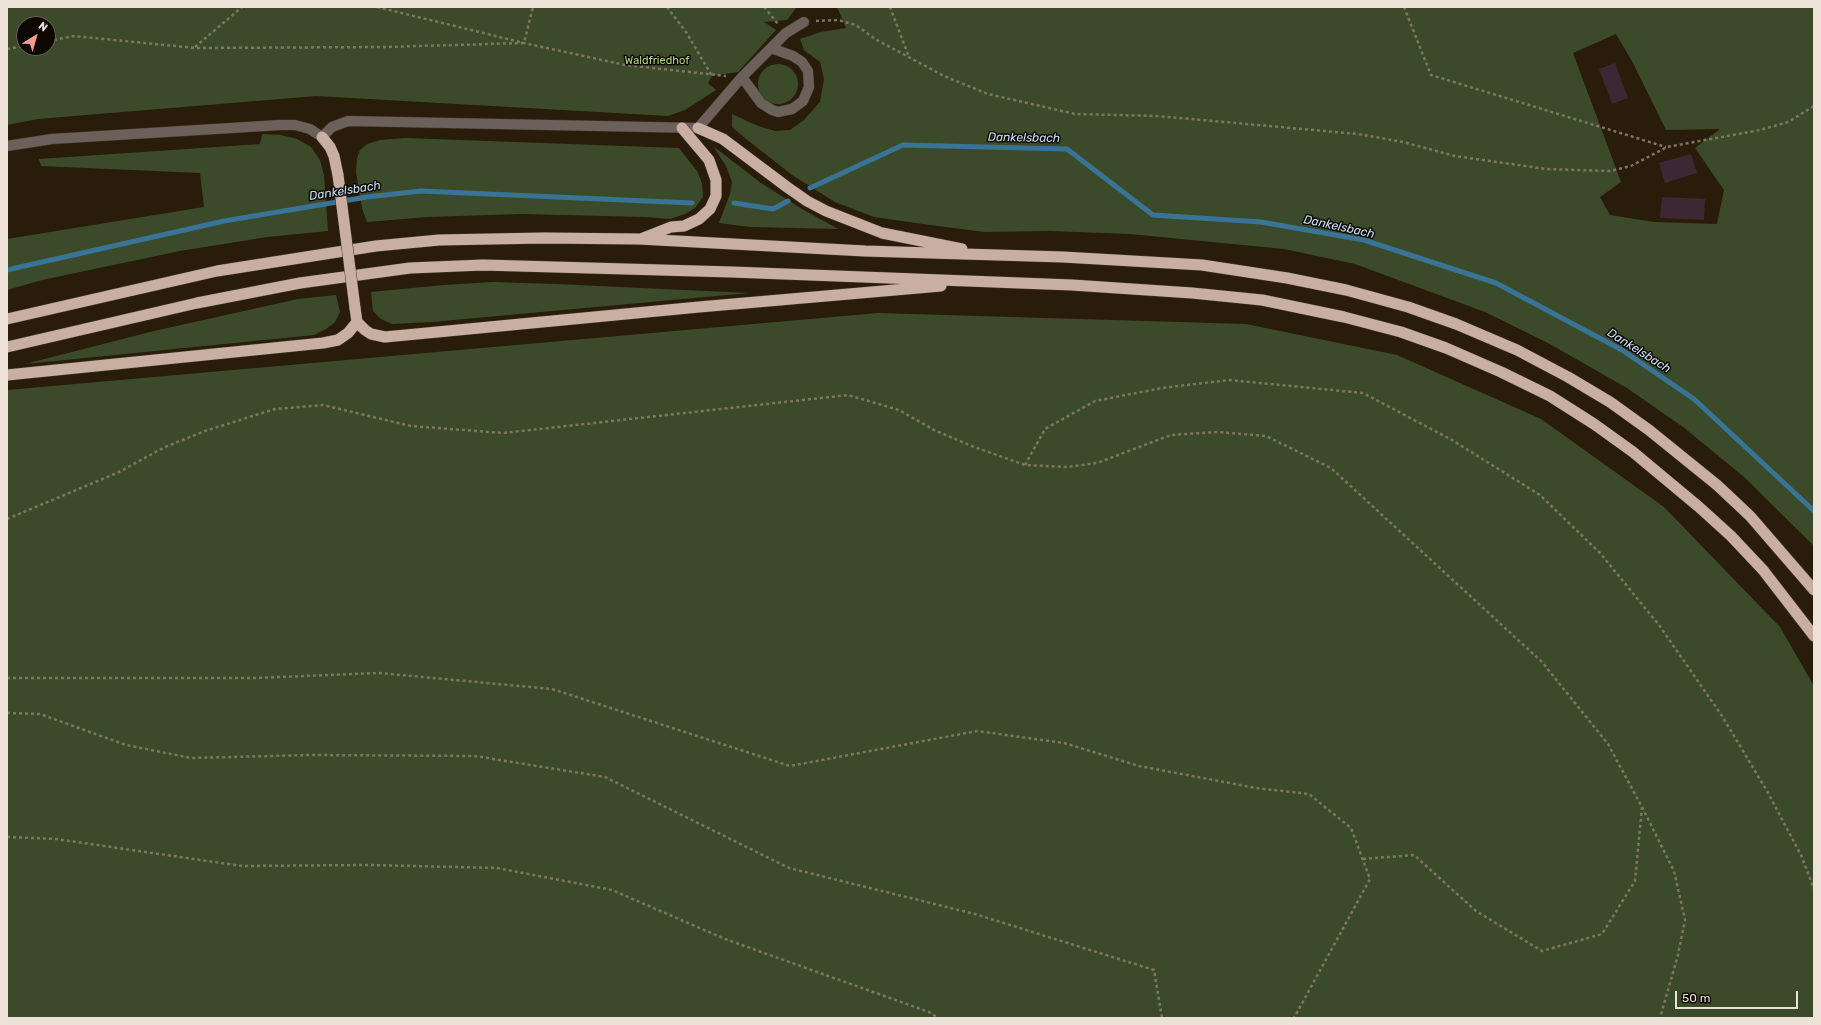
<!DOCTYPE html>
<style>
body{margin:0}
#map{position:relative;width:1821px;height:1025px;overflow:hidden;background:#2a1c0a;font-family:Rubik,sans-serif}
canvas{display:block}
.frame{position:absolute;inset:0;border:8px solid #ece2d7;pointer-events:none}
.north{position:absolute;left:16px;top:16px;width:40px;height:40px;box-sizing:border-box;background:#0e0803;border:1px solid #675f58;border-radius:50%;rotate:37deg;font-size:11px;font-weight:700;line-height:16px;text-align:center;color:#ece2d7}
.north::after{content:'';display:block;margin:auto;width:14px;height:18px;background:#f59c92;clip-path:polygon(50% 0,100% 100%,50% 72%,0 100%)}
.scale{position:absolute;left:1675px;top:991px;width:123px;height:18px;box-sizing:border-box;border:2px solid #ece2d7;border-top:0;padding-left:5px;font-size:12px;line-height:14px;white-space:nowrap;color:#ece2d7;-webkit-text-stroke:3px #0e0803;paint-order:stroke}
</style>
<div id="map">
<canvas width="1821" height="1025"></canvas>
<div class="frame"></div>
<div class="north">N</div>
<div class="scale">50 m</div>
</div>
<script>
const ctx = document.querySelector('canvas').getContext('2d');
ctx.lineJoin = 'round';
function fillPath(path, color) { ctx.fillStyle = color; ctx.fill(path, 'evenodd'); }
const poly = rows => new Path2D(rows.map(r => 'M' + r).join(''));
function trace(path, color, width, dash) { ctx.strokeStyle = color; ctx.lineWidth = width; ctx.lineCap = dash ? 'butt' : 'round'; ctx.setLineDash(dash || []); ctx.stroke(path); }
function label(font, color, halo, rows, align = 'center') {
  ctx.font = font + ' Rubik,sans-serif'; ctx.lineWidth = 3; ctx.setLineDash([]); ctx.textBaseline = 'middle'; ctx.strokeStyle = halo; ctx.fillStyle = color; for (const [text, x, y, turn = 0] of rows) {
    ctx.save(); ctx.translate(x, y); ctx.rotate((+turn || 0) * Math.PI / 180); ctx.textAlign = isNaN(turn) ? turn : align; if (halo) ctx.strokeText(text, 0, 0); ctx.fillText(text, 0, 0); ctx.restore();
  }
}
fillPath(poly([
 [7,7,797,7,787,20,764,22,776,30,738,72,712,76,708,83,716,90,685,110,668,116,316,96,38,119,7,125],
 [24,24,48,24,48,48,24,48],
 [837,7,1814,7,1814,546,1743,476,1683,427,1627,388,1548,343,1485,312,1355,264,1284,249,1130,234,1050,231,984,232,923,224,874,217,835,202,792,175,745,138,732,127,732,114,758,126,775,131,790,130,804,120,820,102,824,79,820,62,804,50,800,39,821,32,846,28],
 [1616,34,1633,63,1666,130,1720,129,1695,148,1724,190,1717,224,1654,222,1610,215,1600,197,1621,182,1573,53],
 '758 84a20 20 0 1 1 40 0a20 20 0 1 1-40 0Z',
 [262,134,281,135,297,139,311,147,320,160,324,175,328,231,267,237,180,251,42,280,7,290,7,239,204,207,200,173,41,166,39,159,260,144],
 [405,138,679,148,697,171,702,183,703,197,695,208,685,214,670,219,646,217,522,214,427,217,367,222,362,208,356,172,357,158,360,150,367,144,380,140],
 [713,146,761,183,802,209,838,229,750,227,719,223,730,194,732,182,726,166],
 [493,282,556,284,749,293,432,322,392,324,381,319,373,311,371,292,444,285],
 [336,295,340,312,335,322,326,329,314,335,25,364,154,331,298,299],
 [878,313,1246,324,1397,355,1541,419,1664,507,1780,627,1814,686,1814,1018,7,1018,7,390]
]), '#3b4b2a');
trace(poly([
 [810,188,903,145,1067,149,1153,215,1261,222,1364,240,1496,283,1622,350,1694,399,1814,511],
 [734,203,773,209,788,201],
 [7,270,224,221,367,197,421,191,692,203]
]), '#397497', 5);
fillPath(poly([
 [1615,63,1628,98,1612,104,1599,69],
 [1691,154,1697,173,1665,183,1659,163],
 [1662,197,1705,199,1704,220,1660,218]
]), '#3c2835');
const minor = poly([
 [742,77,761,103,772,110,778,112,792,109,803,101,809,87,808,71,802,62,793,56,771,48],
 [7,146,52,139,280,125,295,125,310,129,322,137,332,127,348,121,698,128,742,77,786,33,804,22]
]);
const trunk = poly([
 [698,128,723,139,787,187,807,201,826,211,882,233,962,249],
 [322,137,330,147,334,156,338,175],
 [643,238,671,227,684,226,699,219,710,209,716,196,716,180,709,160,682,128],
 [355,308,357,322,365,330,371,334,385,337,699,307,941,286],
 [7,319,217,271,376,246,439,240,544,238,639,239,865,251,1063,257,1202,265,1287,278,1346,290,1408,307,1456,324,1517,350,1568,377,1610,402,1649,430,1717,485,1750,516,1814,590],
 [7,347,197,303,300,283,410,268,483,265,732,272,1072,285,1192,293,1262,300,1344,317,1401,332,1446,348,1501,372,1550,396,1594,424,1633,452,1699,507,1731,536,1763,570,1814,636],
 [7,375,323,343,338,340,348,333,357,322]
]);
trace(minor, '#453827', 11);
trace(trunk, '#453827', 12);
trace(poly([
 [377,7,524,43,625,65,726,76],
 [667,7,686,32,712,76],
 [764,7,778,24],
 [890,7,909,57],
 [1404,7,1431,75,1666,147],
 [816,21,838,20,856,25,875,39,944,76,988,94,1075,114,1157,116,1358,134,1403,142,1455,156,1546,169,1610,171,1631,166,1667,147,1760,130,1788,122,1814,106],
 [48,41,74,36,195,48,385,47,524,43,533,7],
 [195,47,242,7],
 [7,49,24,46],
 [1025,465,1045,429,1095,401,1162,388,1229,380,1363,393,1452,440,1540,495,1600,553,1659,625,1722,716,1767,791,1801,855,1814,889],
 [7,519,117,473,165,447,205,431,275,409,323,405,411,426,503,433,848,395,899,410,934,430,974,447,1025,465,1067,467,1097,463,1171,435,1217,432,1266,436,1331,468,1542,662,1608,744,1642,807,1674,871,1685,920,1678,955,1660,1018],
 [7,678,255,678,379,673,552,689,790,766,977,731,1064,743,1139,766,1256,788,1309,794,1351,828,1370,879,1294,1018],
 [7,713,40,714,126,745,191,758,309,755,475,756,605,777,789,868,975,914,1154,970,1162,1018],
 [7,837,56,839,242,866,370,865,497,868,612,890,725,939,929,1012,938,1018],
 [1363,859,1414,855,1476,911,1542,951,1602,934,1635,881,1642,807]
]), '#807465', 2.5, [3, 3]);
trace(minor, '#6b605a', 10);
trace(trunk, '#c8afa2', 11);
const trunkBridge = poly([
 [338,175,355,308]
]);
trace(trunkBridge, '#453827', 12, []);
trace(trunkBridge, '#c8afa2', 11);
label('11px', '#b0d787', '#0e0803', [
 ["Waldfriedhof",657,61]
]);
label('italic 12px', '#c1e1f6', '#0e0803', [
 ["Dankelsbach",1024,138,1],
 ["Dankelsbach",345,191,-9],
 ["Dankelsbach",1339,227,12],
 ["Dankelsbach",1639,351,32]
]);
</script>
